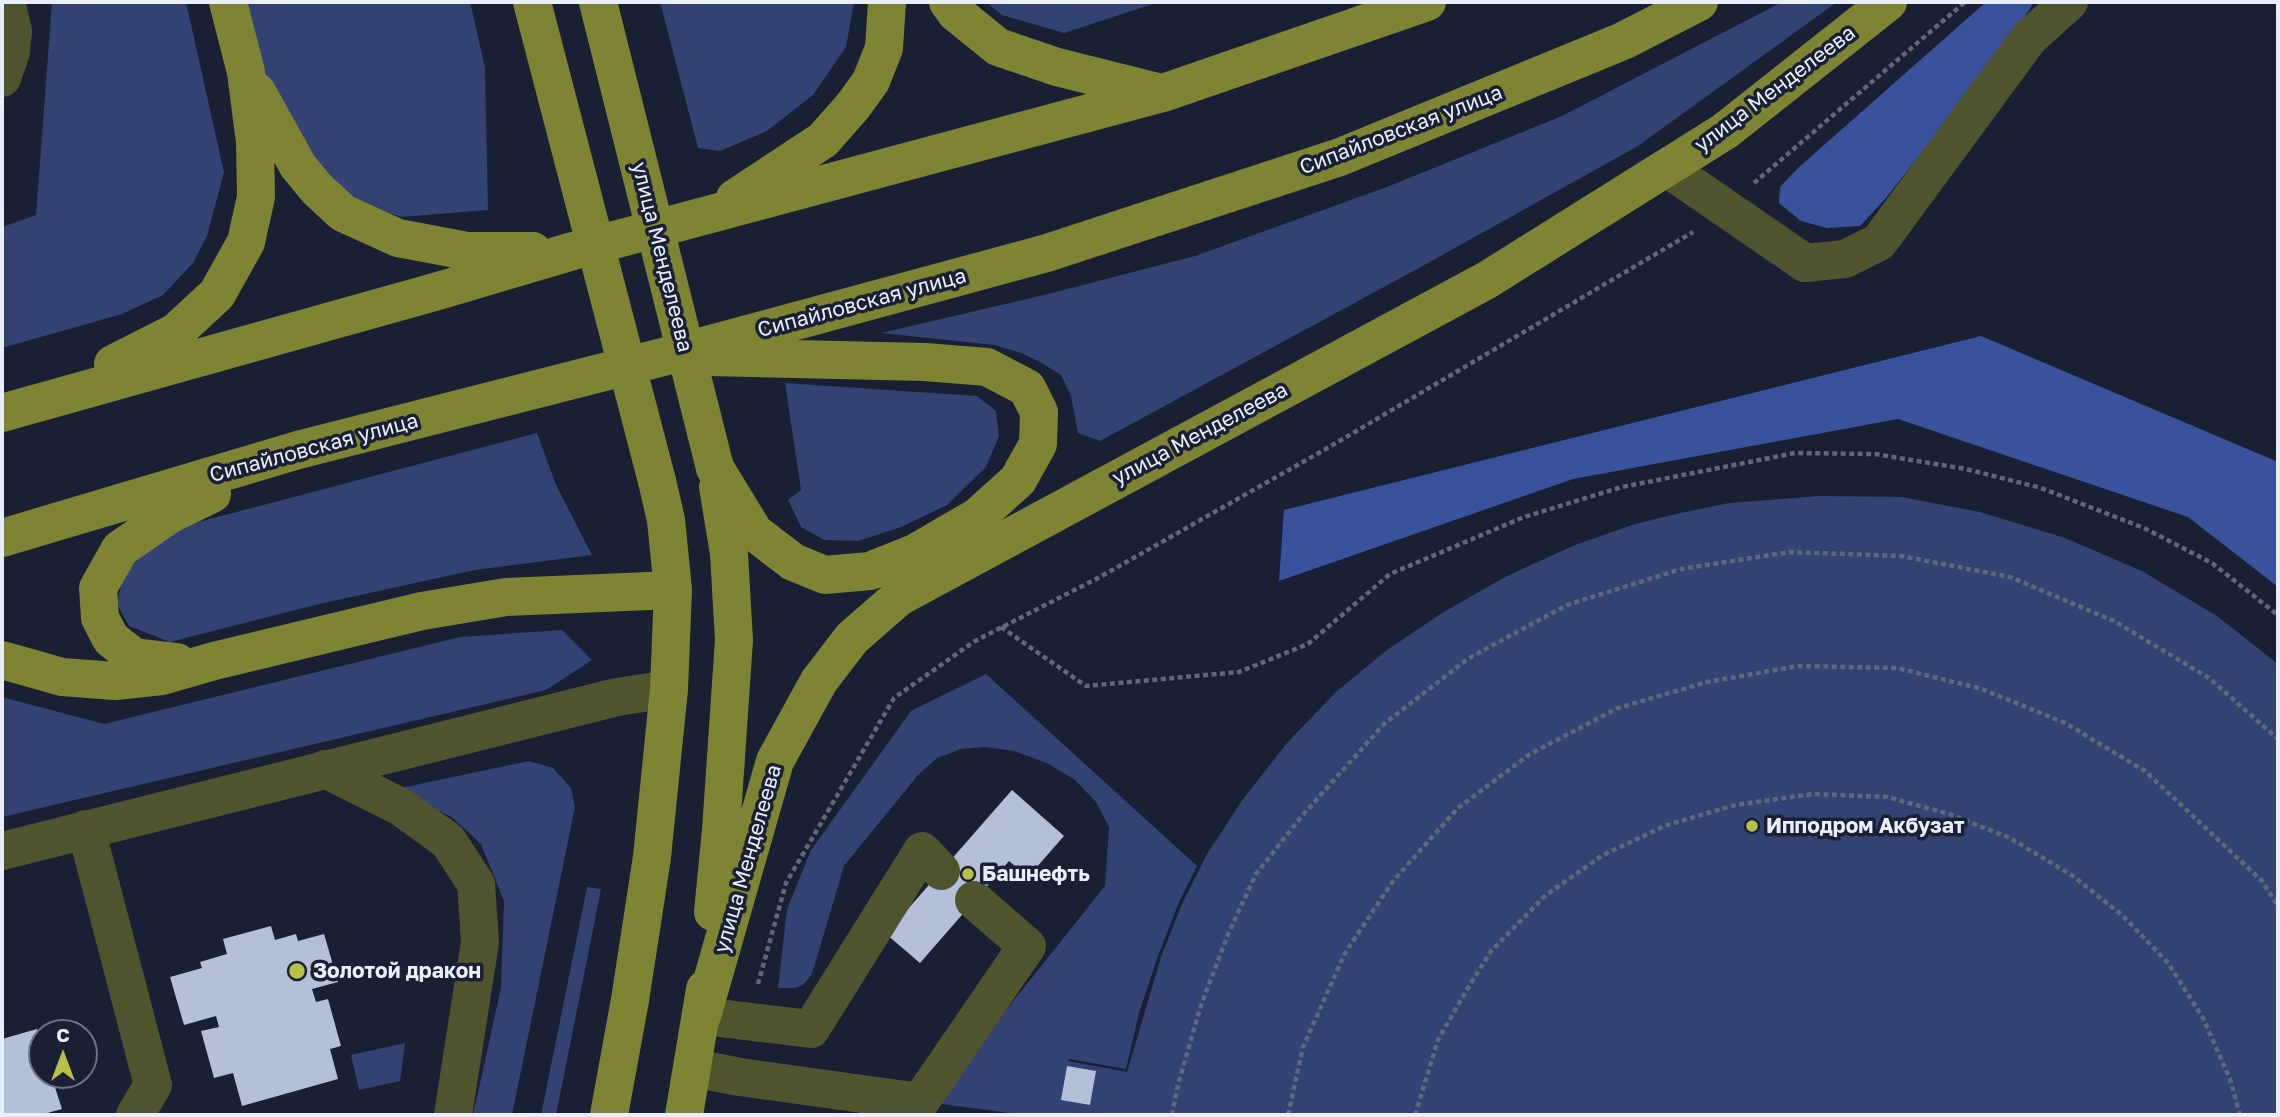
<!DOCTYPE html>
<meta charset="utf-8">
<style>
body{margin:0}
#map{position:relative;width:2280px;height:1117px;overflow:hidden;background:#192033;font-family:"Golos Text",sans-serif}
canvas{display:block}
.frame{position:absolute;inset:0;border:4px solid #e9eefb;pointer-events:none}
.north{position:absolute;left:28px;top:1019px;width:70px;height:70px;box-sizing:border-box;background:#192033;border:2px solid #6c7283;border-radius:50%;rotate:0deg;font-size:19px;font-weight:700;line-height:28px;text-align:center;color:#e9eefb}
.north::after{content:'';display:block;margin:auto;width:24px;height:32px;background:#b8c147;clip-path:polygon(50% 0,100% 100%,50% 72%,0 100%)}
</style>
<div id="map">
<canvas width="2280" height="1117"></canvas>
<div class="frame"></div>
<div class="north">С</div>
</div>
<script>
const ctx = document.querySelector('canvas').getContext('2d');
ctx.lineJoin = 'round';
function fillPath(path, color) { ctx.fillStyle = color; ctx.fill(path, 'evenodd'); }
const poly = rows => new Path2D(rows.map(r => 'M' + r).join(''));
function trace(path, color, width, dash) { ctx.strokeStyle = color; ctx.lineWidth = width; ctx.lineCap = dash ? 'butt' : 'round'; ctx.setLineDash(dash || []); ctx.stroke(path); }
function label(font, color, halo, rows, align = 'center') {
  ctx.font = font + ' "Golos Text",sans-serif'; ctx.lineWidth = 7; ctx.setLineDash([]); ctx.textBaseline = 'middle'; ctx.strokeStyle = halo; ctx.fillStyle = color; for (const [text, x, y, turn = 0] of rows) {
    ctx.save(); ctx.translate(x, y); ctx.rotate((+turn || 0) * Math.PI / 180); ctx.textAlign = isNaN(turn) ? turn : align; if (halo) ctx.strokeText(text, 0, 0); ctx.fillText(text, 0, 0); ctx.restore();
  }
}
fillPath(poly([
 [52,2,186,2,224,172,207,236,193,263,163,295,122,314,2,348,2,227,36,215],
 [245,2,470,2,485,67,488,210,401,217,336,194,265,82],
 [660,2,854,2,846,47,813,95,767,131,720,151,698,148],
 [986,2,1159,2,1064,33,1002,15],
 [1782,2,1837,2,1638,146,1419,268,1100,441,1078,433,1071,396,1061,375,1040,362,1021,353,994,345,881,333,1044,295,1195,256,1387,187,1562,116],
 [785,383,977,396,996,411,999,436,986,467,947,505,901,527,858,541,824,540,801,527,788,500,801,490],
 [537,433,556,485,592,555,475,570,319,604,170,642,129,626,117,604,123,576,139,552,191,524],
 [1820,496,1902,497,1980,512,2065,538,2142,571,2217,616,2278,664,2278,1115,1025,1115,934,1103,936,1098,1105,886,1109,827,1096,802,1075,780,1047,763,1014,751,985,747,961,749,937,758,918,775,844,866,812,974,803,985,795,988,778,988,787,909,811,850,911,711,986,674,1197,866,1179,902,1158,956,1139,1013,1126,1069,1069,1059,1068,1061,1127,1072,1161,957,1182,904,1207,854,1243,799,1287,743,1337,691,1387,650,1442,613,1505,577,1575,545,1635,524,1680,513,1729,503],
 [562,630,592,660,546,690,2,817,2,697,104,724,460,637],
 [529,761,553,768,571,788,575,807,512,1115,473,1115,501,988,504,901,481,844,453,818,396,789],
 [587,887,601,889,556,1115,541,1115],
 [405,1043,400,1081,359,1090,351,1055]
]), '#314273');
fillPath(poly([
 [1986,2,2034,2,2010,40,1886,198,1860,226,1827,228,1801,221,1779,203,1780,187,1798,168],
 [1981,336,2278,462,2278,587,2188,517,1898,419,1573,479,1279,581,1284,510]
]), '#3a529b');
fillPath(poly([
 [1012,790,1064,836,1028,877,1009,861,920,963,886,934],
 [271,926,275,940,296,934,298,941,324,934,338,982,312,989,316,1002,328,999,341,1046,330,1049,338,1079,242,1106,233,1073,214,1078,201,1031,219,1027,216,1016,184,1025,170,977,202,968,200,962,227,954,223,939],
 [37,1029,42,1044,42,1075,51,1075,62,1109,40,1115,2,1115,2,1039],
 [1067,1066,1096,1071,1090,1105,1061,1100]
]), '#b5bfd8');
trace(poly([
 [1754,183,1965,2],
 [1001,627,1086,686,1239,672,1308,644,1390,574,1524,517,1622,487,1795,453,1875,454,1966,469,2041,488,2144,528,2212,563,2278,615],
 [758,984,786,883,894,698,975,641,1100,577,1331,446,1693,232],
 [1172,1115,1178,1085,1201,1005,1229,932,1256,874,1301,817,1384,724,1469,658,1567,605,1681,569,1790,552,1901,556,2010,577,2114,621,2209,678,2278,739],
 [1288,1115,1303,1047,1345,953,1393,881,1458,808,1530,754,1618,708,1707,682,1798,666,1897,668,1982,689,2065,723,2145,771,2262,881,2278,906],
 [1415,1115,1438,1040,1466,991,1491,951,1546,895,1603,855,1667,825,1735,805,1813,794,1887,797,1949,814,2010,838,2073,876,2122,915,2168,963,2203,1018,2230,1079,2240,1115]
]), '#616778', 4.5, [5, 3.5]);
trace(poly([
 [2,78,11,52,13,31,6,2],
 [1667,168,1805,263,1845,259,1879,242,2029,38,2069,2],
 [325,769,401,807,448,841,476,884,480,942,453,1115],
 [86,829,153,1085,135,1115],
 [2,851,617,697,669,689],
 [702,1016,811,1029,922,851,941,871],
 [693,1068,740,1077,920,1102,1027,946,974,900]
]), '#4f532e', 38);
trace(poly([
 [948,2,956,13,998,47,1057,67,1161,93],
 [257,92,298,166,317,189,343,213,398,238,467,251,533,251],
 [735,198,823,140,853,106,871,81,884,48,887,2],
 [708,357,925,362,987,367,1027,388,1039,412,1038,444,1018,480,977,517,915,553,870,571,825,575,793,562,754,532,715,468],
 [113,364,176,332,217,294,246,242,256,197,255,142,246,72,228,2],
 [2,413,438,291,573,251,1163,93,1427,2],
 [2,538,298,450,663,357,1047,253,1340,157,1623,41,1699,2],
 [2,660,62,677,115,681,162,676,214,661,422,611,506,597,673,590],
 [177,662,134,657,111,639,100,618,98,588,120,549,169,515,212,494],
 [713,912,721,830,734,640,729,554,718,487],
 [702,1016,775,761,819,681,852,638,899,597,1487,280,1725,131,1888,2],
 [609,1115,630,1000,652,857,669,689,673,590,666,520,657,481],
 [684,1115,705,989]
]), '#7e8433', 38);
trace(poly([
 [532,2,657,481],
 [598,2,715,468]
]), '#7e8433', 38);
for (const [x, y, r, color] of [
 [1752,826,7,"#b8c147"],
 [968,874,7,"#b8c147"],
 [297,971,9,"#b8c147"]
]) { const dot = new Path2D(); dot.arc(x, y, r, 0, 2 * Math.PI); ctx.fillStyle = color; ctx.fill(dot); trace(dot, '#192033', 2.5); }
label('21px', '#e9eefb', '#192033', [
 ["улица Менделеева",1775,89,-37],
 ["Сипайловская улица",1401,130,-21],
 ["улица Менделеева",662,257,76],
 ["Сипайловская улица",862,303,-15],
 ["улица Менделеева",1200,434,-28],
 ["Сипайловская улица",314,448,-15],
 ["улица Менделеева",748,859,-74]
]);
label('bold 21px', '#e9eefb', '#192033', [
 ["Ипподром Акбузат",1766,826],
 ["Башнефть",982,874],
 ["Золотой дракон",313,971]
], 'left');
</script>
